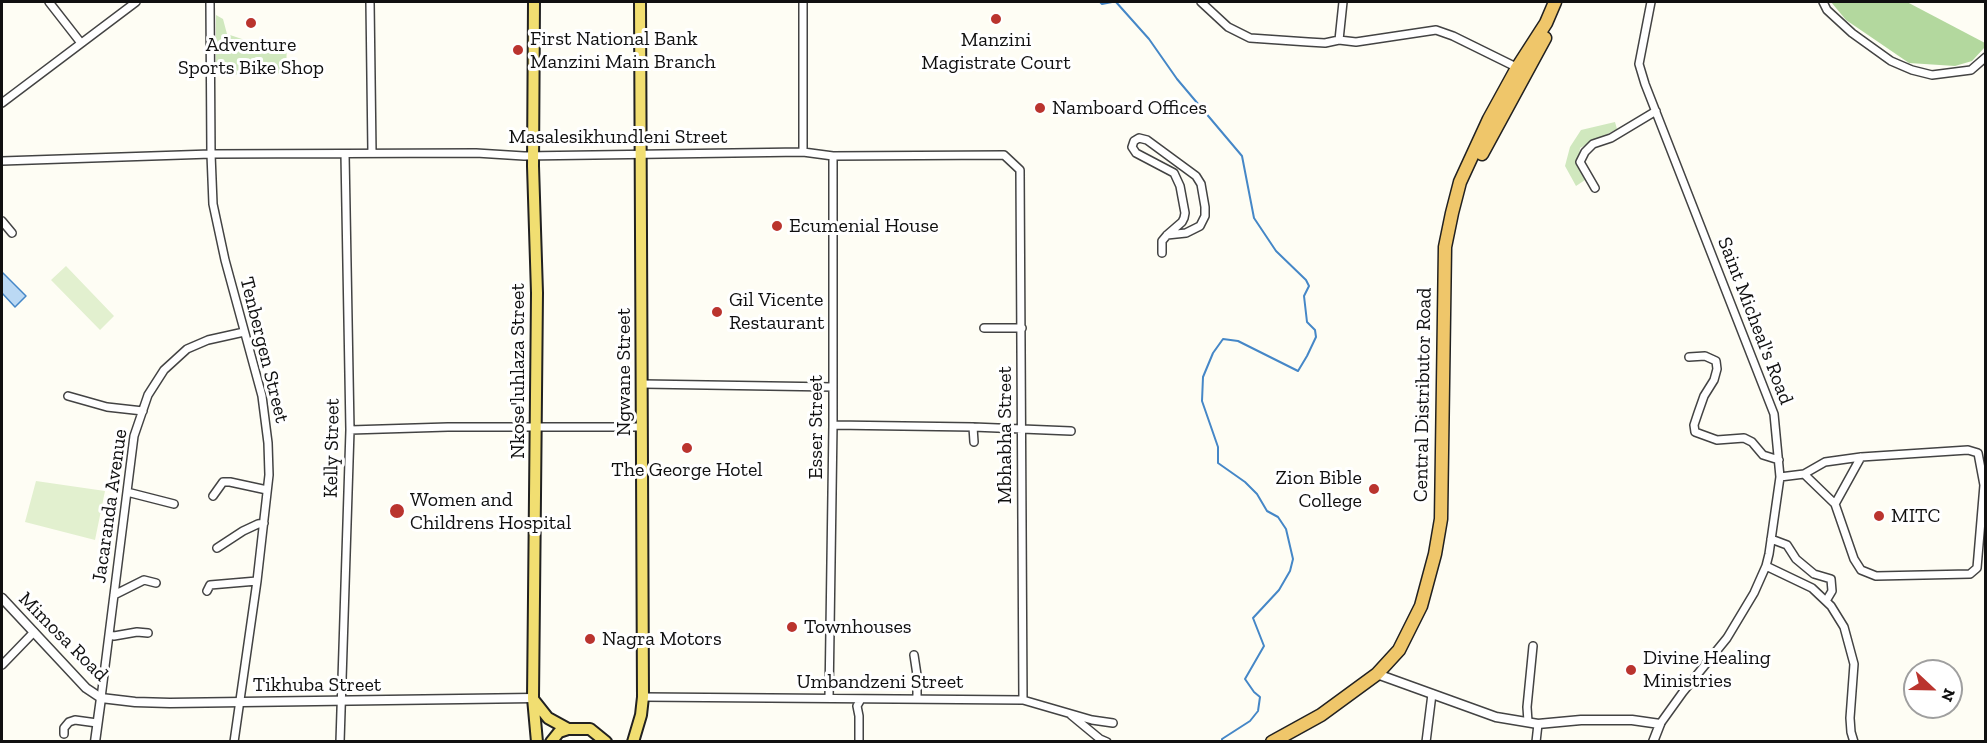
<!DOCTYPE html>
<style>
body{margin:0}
#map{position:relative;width:1987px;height:743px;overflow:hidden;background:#fefdf4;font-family:"Zilla Slab",serif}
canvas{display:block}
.frame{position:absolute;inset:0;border:3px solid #101010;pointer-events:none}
.north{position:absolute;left:1903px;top:659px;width:60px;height:60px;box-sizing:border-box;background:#fff;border:2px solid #9f9f9f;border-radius:50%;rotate:112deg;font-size:16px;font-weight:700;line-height:24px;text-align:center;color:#101010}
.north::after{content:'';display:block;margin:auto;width:21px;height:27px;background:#ba342e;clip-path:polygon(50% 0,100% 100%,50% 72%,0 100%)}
</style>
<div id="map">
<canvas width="1987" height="743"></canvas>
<div class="frame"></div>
<div class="north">N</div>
</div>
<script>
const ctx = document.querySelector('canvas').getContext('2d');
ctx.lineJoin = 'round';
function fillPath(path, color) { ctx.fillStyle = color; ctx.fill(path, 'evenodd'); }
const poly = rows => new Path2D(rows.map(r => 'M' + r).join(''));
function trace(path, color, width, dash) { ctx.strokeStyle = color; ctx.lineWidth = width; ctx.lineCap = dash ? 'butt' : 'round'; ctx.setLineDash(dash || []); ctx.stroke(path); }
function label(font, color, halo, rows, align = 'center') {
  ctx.font = font + ' "Zilla Slab",serif'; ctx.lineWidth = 6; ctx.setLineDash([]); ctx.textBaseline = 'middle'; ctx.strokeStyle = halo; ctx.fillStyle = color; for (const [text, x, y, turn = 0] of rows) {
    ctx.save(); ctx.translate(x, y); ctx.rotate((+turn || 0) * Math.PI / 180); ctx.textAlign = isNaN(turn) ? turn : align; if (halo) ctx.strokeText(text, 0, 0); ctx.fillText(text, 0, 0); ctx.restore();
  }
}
fillPath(poly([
 [216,15,223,19,227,34,248,41,287,42,286,73,216,75],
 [1615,122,1617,129,1580,148,1578,167,1585,180,1576,186,1565,166,1570,147,1581,130]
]), '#d0e8be');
fillPath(poly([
 [1831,2,1907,2,1985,43,1985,47,1972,61,1955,66,1909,63,1846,20]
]), '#b3d89e');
fillPath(poly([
 [66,266,114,316,100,330,51,280],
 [36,481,105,491,95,540,25,522]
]), '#e2f0cf');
const water = poly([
 [3,273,26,296,15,307,2,293,2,275,3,273]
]);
fillPath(water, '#bbd9f4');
trace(water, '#4587c7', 1.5);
trace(poly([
 [1100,2,1102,4,1112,2],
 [1116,2,1149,39,1177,79,1242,156,1254,218,1276,251,1306,280,1309,286,1304,296,1307,322,1315,330,1316,337,1307,356,1298,371,1238,341,1223,339,1213,353,1203,377,1202,401,1218,447,1218,463,1245,482,1257,494,1267,511,1278,517,1286,529,1293,559,1290,571,1279,590,1253,618,1264,646,1245,679,1254,692,1260,697,1258,711,1250,721,1222,739,1222,742]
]), '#4587c7', 2);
const minor = poly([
 [49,2,81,43],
 [210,2,211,154,213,204,225,260,262,396,268,443,269,475,257,581,234,742],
 [370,2,372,153],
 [1201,2,1228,27,1250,38,1308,42,1325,43,1339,40,1356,42,1436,30,1453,36,1518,68],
 [1651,2,1639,64,1645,84,1774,414,1780,477,1769,554,1766,566,1754,593,1727,638,1683,692,1660,724],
 [1823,2,1827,10,1852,33,1891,61,1912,70,1932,75,1971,70,1986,57],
 [1339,40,1343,2],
 [2,103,136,2],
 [803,152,803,2],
 [2,161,211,154,476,153,524,156,803,152,833,156,1004,155,1020,170,1023,700],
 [1595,188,1580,162,1585,152,1593,144,1611,138,1656,111],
 [2,221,12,233],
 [1162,253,1162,241,1167,235,1182,222,1184,218,1185,213,1180,186,1174,173,1136,153,1132,147,1134,141,1139,138,1147,140,1196,176,1201,184,1205,207,1205,216,1200,226,1186,233,1167,235],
 [984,328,1022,328],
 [1689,357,1705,356,1716,361,1717,369,1714,380,1704,396,1698,413,1694,425,1695,432,1717,440,1744,438,1752,442,1763,455,1779,460],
 [643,384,833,387],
 [68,396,107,407,143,411],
 [833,425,973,427,1071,431],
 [973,427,974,442],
 [350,430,448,427,642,427],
 [1780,477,1804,474,1825,462,1861,457,1968,450,1978,453,1984,485,1977,568,1970,574,1876,576,1861,570,1854,559,1835,504,1804,474],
 [127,492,174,504],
 [213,496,223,482,230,482,267,490],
 [1835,504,1861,457],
 [1771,539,1787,545,1796,559,1814,574,1831,579,1832,591,1826,601],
 [217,548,243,531,258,524,264,523],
 [1766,566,1812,588,1831,606,1844,627,1854,664,1850,718,1851,732,1854,742],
 [207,591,210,585,257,581],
 [114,595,144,580,156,583],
 [109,635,114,636,137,632,148,633],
 [914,655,917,675,917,699],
 [2,665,34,632],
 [643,697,1023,700,1092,720,1113,723],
 [101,698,134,436,148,395,164,370,187,349,208,340,244,332],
 [829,698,833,425,833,156],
 [1071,715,1100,739,1107,742],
 [1528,722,1527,707,1533,646],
 [64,734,64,728,69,722,75,720,97,723],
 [340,742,350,430,345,154],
 [859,742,859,716,857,706,861,699],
 [1426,742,1432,694],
 [1536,742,1538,724]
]);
const tertiary = poly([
 [2,598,86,688,101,698,135,702,170,703,533,698],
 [1377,674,1496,717,1538,724,1581,720,1632,720,1660,724,1653,742],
 [95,742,101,698]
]);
const primary = poly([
 [534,2,533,166,537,293,533,698,537,742],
 [533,699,548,718,568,729],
 [551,742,559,732,568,729,590,729,606,742],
 [633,742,641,715,643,697,640,2]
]);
const trunk = poly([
 [1482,154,1545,38],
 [1272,742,1321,715,1377,674,1399,650,1421,606,1435,554,1441,519,1445,247,1452,213,1460,182,1489,119,1517,68,1546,23,1555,2]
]);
trace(minor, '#434343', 10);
trace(tertiary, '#434343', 11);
trace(primary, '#212121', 14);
trace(trunk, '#212121', 15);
trace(minor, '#fff', 7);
trace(tertiary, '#fff', 8);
trace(primary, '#f1de71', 10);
trace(trunk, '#efc66a', 12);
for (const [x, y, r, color] of [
 [996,19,6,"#ba342e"],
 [251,23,6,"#ba342e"],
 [518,50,6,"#ba342e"],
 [1040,108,6,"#ba342e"],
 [777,226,6,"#ba342e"],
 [717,312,6,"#ba342e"],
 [687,448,6,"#ba342e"],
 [1374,489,6,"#ba342e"],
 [397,511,8,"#ba342e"],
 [1879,516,6,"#ba342e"],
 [792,627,6,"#ba342e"],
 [590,639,6,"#ba342e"],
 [1631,670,6,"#ba342e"]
]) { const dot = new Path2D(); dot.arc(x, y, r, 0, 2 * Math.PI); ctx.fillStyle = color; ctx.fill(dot); trace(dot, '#fff', 2); }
label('20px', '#101010', '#fff', [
 ["First National Bank",530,39],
 ["Manzini Main Branch",530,62],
 ["Manzini",996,40,"center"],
 ["Magistrate Court",996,63,"center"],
 ["Adventure",251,45,"center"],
 ["Sports Bike Shop",251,68,"center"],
 ["Namboard Offices",1052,108],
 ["Ecumenial House",789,226],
 ["Gil Vicente",729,300],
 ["Restaurant",729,323],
 ["The George Hotel",687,470,"center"],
 ["Zion Bible",1362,478,"right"],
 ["College",1362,501,"right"],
 ["Women and",410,500],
 ["Childrens Hospital",410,523],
 ["MITC",1891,516],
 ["Townhouses",804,627],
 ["Nagra Motors",602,639],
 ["Divine Healing",1643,658],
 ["Ministries",1643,681]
], 'left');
label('20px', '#101010', '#fff', [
 ["Masalesikhundleni Street",618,137],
 ["Saint Micheal's Road",1755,321,69],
 ["Tenbergen Street",264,350,76],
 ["Nkose'luhlaza Street",518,371,-90],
 ["Ngwane Street",624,372,-90],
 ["Central Distributor Road",1423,395,-89],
 ["Esser Street",816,427,-90],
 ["Mbhabha Street",1005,435,-90],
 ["Kelly Street",332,448,-89],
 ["Jacaranda Avenue",110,506,-82],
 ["Mimosa Road",63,637,45],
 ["Umbandzeni Street",880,682],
 ["Tikhuba Street",317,685]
]);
</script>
